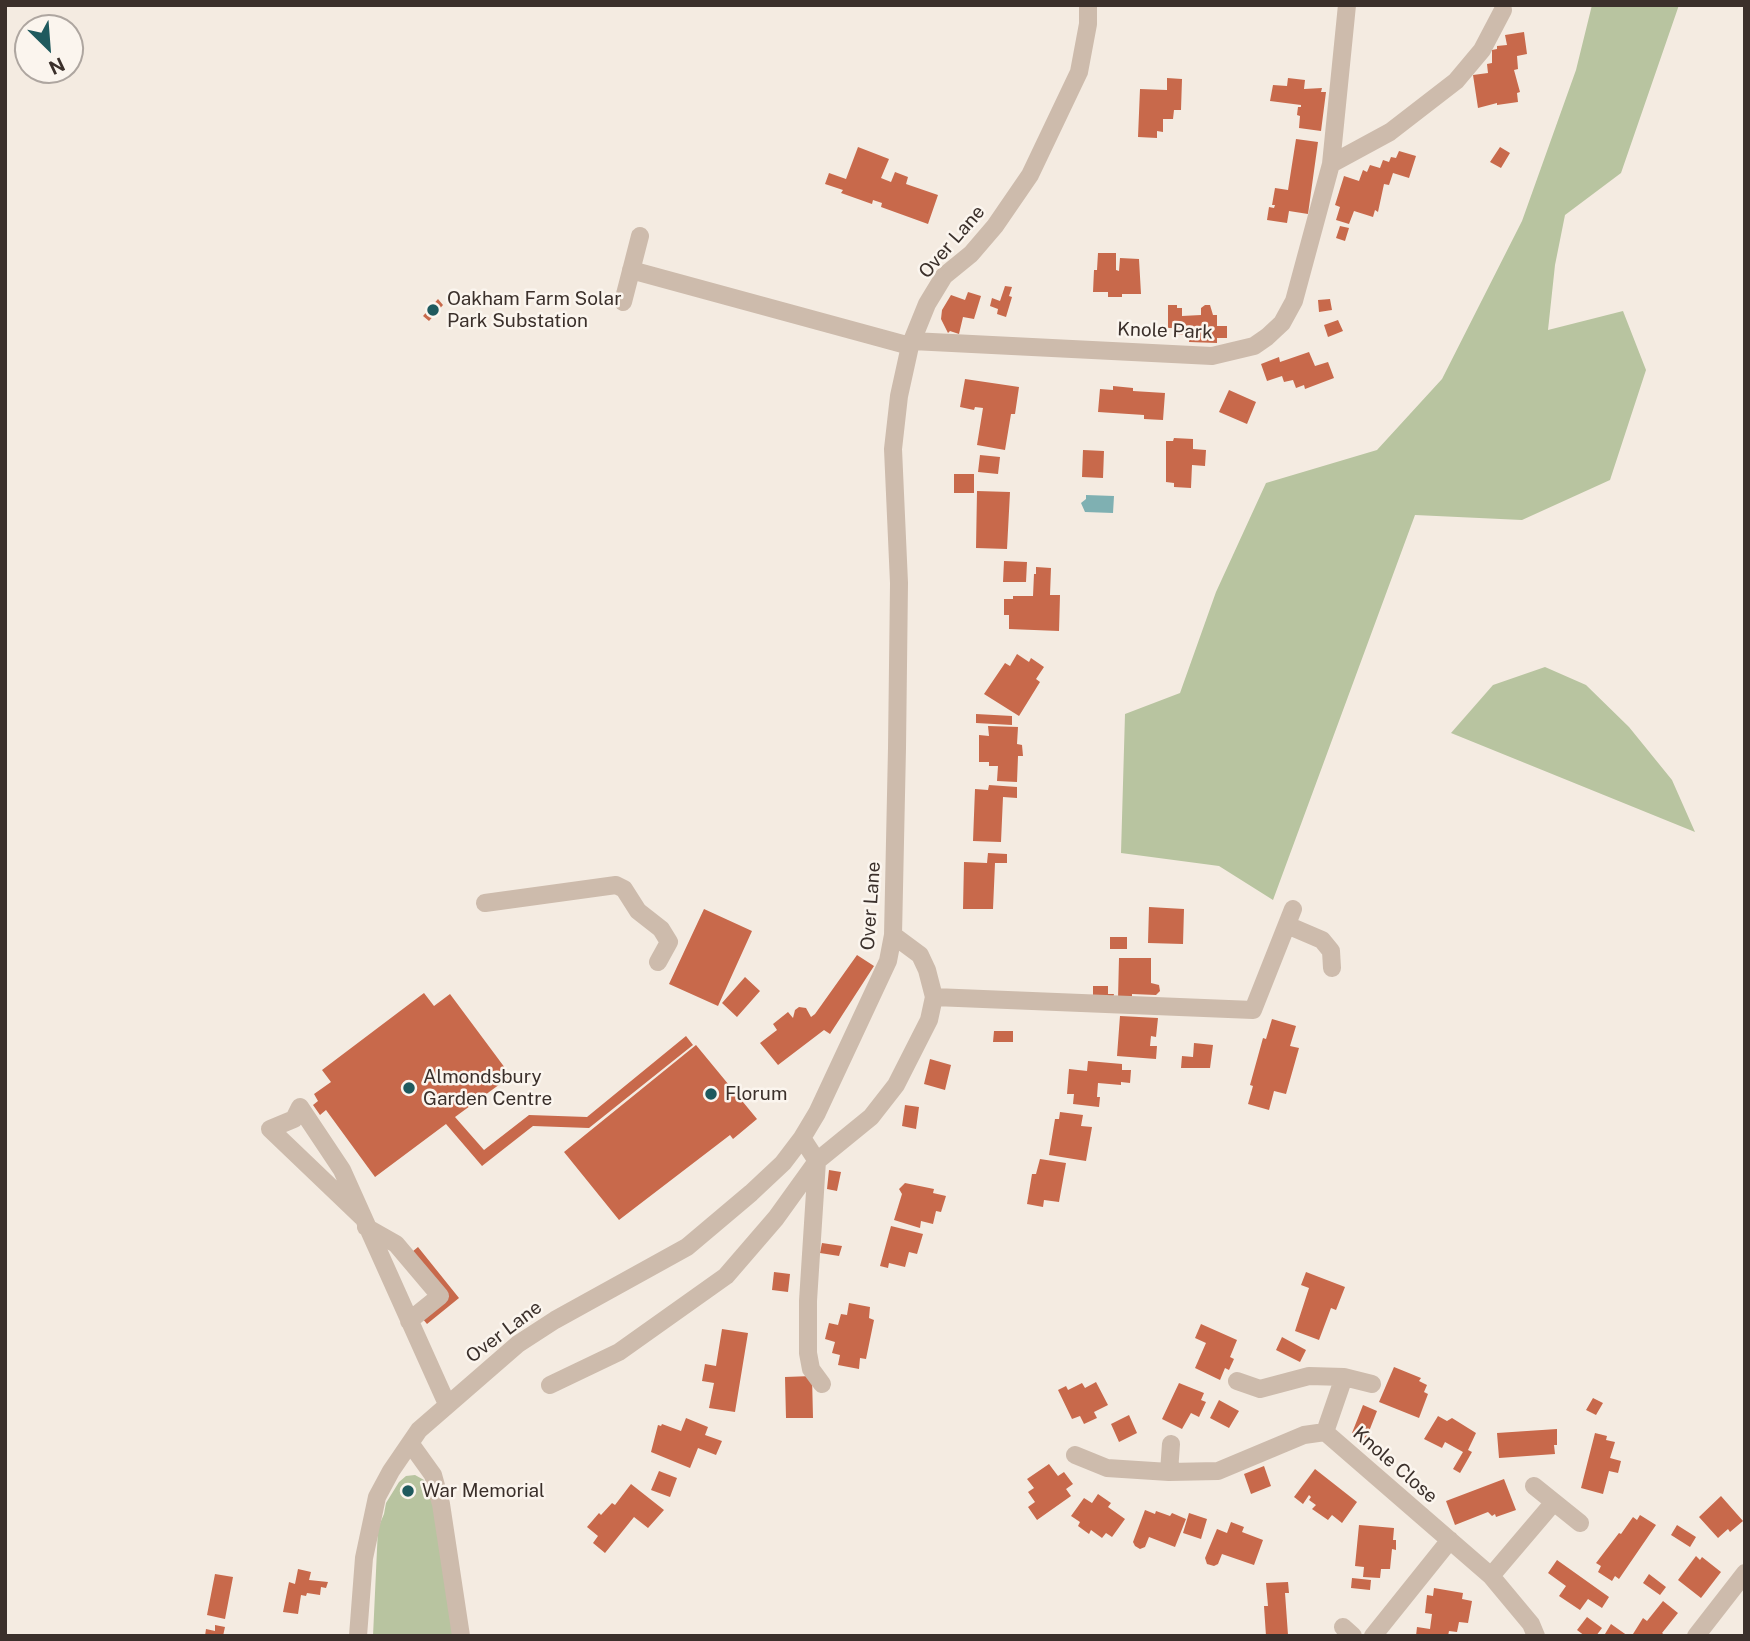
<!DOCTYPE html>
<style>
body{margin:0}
#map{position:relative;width:1750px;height:1641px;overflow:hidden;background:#f4ebe1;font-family:"Public Sans",sans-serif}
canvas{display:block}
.frame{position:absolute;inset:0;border:7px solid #3b302b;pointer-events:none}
.north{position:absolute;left:14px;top:14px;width:70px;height:70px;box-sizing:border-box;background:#fbf5ee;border:2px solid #aea6a0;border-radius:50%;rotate:155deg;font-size:19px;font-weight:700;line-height:28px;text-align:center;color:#3b302b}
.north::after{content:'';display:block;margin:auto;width:24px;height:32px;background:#1f5a5e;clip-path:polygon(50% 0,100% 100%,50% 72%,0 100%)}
</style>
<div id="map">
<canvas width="1750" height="1641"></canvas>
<div class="frame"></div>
<div class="north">N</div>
</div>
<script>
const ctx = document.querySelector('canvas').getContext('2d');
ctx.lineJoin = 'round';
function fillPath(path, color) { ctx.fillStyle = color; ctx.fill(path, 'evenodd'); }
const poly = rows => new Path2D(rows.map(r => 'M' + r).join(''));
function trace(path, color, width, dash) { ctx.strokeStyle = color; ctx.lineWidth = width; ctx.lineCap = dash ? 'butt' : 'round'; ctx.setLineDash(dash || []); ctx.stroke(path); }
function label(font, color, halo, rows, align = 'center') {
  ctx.font = font + ' "Public Sans",sans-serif'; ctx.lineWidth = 5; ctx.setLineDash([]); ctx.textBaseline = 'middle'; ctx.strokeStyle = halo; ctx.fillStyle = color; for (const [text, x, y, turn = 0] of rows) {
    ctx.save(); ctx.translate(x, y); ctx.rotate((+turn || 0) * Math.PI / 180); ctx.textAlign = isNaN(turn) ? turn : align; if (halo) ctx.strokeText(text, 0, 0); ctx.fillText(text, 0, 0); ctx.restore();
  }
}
fillPath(poly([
 [1592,5,1679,5,1621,173,1565,215,1555,265,1548,330,1623,311,1646,370,1610,480,1522,520,1415,515,1273,900,1219,866,1121,853,1125,714,1180,693,1216,592,1266,483,1377,450,1442,379,1522,221,1576,70],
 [1545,667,1586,685,1629,727,1672,780,1695,832,1451,733,1493,685],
 [415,1475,424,1480,431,1495,458,1636,373,1636,378,1528,384,1514,386,1503,399,1482,406,1476]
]), '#b8c4a0');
fillPath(poly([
 [1086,495,1114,496,1113,513,1085,512,1081,503,1086,499]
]), '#7fb0b2');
fillPath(poly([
 [1524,32,1527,54,1517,56,1518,69,1514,70,1520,92,1517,93,1518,102,1497,105,1497,103,1478,108,1473,75,1488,73,1487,64,1492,63,1492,50,1497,49,1497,46,1507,45,1505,35],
 [1167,78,1182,79,1181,110,1174,110,1173,119,1163,119,1163,132,1157,131,1157,138,1138,137,1140,89,1167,90],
 [1288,78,1305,80,1304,89,1322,88,1321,92,1326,92,1321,131,1299,128,1300,116,1297,115,1298,107,1301,107,1301,105,1270,101,1273,85,1287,86],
 [1296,139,1318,142,1308,214,1289,211,1287,223,1267,220,1269,207,1274,208,1275,205,1272,205,1275,188,1288,190],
 [858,147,889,159,881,178,891,182,895,172,908,177,906,184,938,195,928,224,881,207,882,203,873,200,872,204,841,193,843,190,825,184,829,173,846,179],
 [1500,147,1510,153,1501,168,1490,162],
 [1399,151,1416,156,1409,178,1393,173,1389,185,1384,184,1378,212,1375,210,1373,217,1354,211,1349,224,1336,220,1340,207,1335,205,1344,176,1359,181,1363,170,1367,172,1370,165,1380,168,1383,160,1389,162,1391,157,1396,158],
 [1340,226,1349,228,1345,241,1336,238],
 [1098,253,1116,253,1116,270,1119,271,1120,258,1139,259,1141,294,1122,294,1122,297,1108,297,1108,292,1093,292,1094,270,1097,270],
 [1005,286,1012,287,1009,296,1012,297,1006,317,997,314,998,309,990,306,992,298,1000,301],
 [968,292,981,296,974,319,963,317,959,334,950,331,948,333,941,319,942,310,951,295,965,300],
 [438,299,443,305,429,321,423,316],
 [1330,299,1332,310,1319,312,1318,300],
 [1168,305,1177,305,1177,308,1182,308,1182,316,1201,315,1201,308,1205,305,1210,305,1213,315,1217,315,1217,326,1227,326,1227,338,1217,338,1217,343,1189,342,1189,334,1177,335,1177,328,1168,328],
 [1338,320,1343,331,1328,337,1324,325],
 [1309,352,1315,366,1328,362,1334,378,1305,389,1304,385,1296,388,1293,380,1284,382,1282,376,1267,381,1261,364,1279,357,1280,362],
 [965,379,1019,387,1015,414,1011,414,1005,450,977,445,983,408,975,407,974,410,960,407],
 [1113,386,1133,388,1133,391,1165,393,1163,420,1144,419,1144,415,1098,412,1100,389,1113,390],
 [1229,390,1256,402,1247,424,1219,412],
 [1174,438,1193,439,1193,449,1206,450,1205,466,1192,465,1191,488,1174,487,1174,483,1166,482,1166,441,1173,441],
 [1083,450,1104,451,1103,478,1082,477],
 [980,455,1000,457,998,474,978,472],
 [954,474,974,474,974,493,954,493],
 [977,491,1010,492,1007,549,976,548],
 [1004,561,1027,562,1026,582,1003,582],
 [1036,567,1051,568,1050,595,1060,595,1059,631,1009,629,1009,615,1004,615,1004,599,1013,599,1013,596,1033,596,1034,574,1036,574],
 [1017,654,1029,662,1031,658,1044,667,1036,679,1040,682,1019,716,984,694,1005,663,1010,666],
 [976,714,1012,716,1012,725,976,723],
 [988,726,1018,727,1017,744,1022,745,1023,756,1018,756,1017,782,997,781,998,766,989,766,989,762,979,762,979,735,989,736],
 [989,785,1017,787,1017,798,1003,797,1001,842,973,841,975,789,988,790],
 [988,853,1007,854,1007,863,995,863,993,909,963,909,964,862,987,863],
 [1149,907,1184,909,1183,944,1148,943],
 [704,909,752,931,718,1006,669,984],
 [1110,937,1127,937,1127,949,1110,949],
 [857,955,874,966,830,1034,824,1030,778,1065,760,1043,777,1030,773,1024,788,1012,793,1018,795,1010,799,1007,806,1008,811,1017,815,1014],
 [1119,958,1151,958,1151,983,1159,985,1160,991,1156,995,1132,994,1132,999,1118,999],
 [745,977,760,991,737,1017,722,1003],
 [1093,986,1108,986,1108,994,1114,994,1113,998,1093,998],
 [424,993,434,1006,450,994,511,1076,455,1117,484,1150,529,1115,587,1117,686,1036,693,1045,589,1128,533,1126,482,1166,446,1124,375,1177,326,1110,320,1115,313,1105,318,1101,314,1094,331,1082,322,1070],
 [1120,1016,1158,1018,1156,1037,1151,1036,1150,1046,1157,1046,1156,1059,1117,1056],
 [1272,1019,1296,1026,1290,1046,1299,1048,1286,1094,1274,1091,1269,1110,1248,1104,1253,1086,1250,1085,1263,1038,1266,1039],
 [994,1031,1013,1031,1013,1042,993,1042],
 [1194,1043,1213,1045,1210,1068,1181,1068,1182,1056,1193,1057],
 [696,1045,757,1119,733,1139,730,1135,619,1220,564,1152],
 [930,1059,951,1065,945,1090,924,1084],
 [1088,1061,1122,1064,1122,1070,1131,1070,1130,1083,1121,1082,1121,1085,1098,1083,1097,1097,1100,1097,1099,1107,1073,1104,1074,1094,1067,1094,1069,1069,1087,1071],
 [905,1105,919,1107,916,1129,902,1126],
 [1060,1112,1083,1115,1081,1126,1092,1127,1086,1161,1049,1155,1055,1119,1059,1119],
 [1040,1159,1066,1163,1059,1202,1044,1200,1043,1207,1027,1204,1032,1174,1036,1174],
 [829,1170,841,1172,837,1191,827,1189],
 [905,1183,934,1189,933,1193,946,1196,941,1212,936,1211,933,1224,921,1221,920,1228,894,1220,902,1194,899,1189],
 [891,1226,923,1234,917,1254,909,1252,905,1267,889,1263,888,1268,880,1266],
 [822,1243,842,1246,839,1256,820,1253],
 [418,1247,459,1298,427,1324,422,1318,448,1297,412,1252],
 [774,1272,790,1274,788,1292,772,1290],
 [1306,1272,1345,1287,1336,1310,1331,1308,1319,1340,1295,1331,1309,1288,1301,1285],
 [849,1303,870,1307,869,1318,874,1320,866,1359,860,1358,859,1369,838,1365,840,1355,832,1353,835,1342,825,1339,829,1323,838,1325,841,1314,847,1315],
 [1201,1324,1237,1340,1230,1357,1234,1359,1229,1370,1225,1368,1220,1380,1195,1368,1206,1343,1195,1338],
 [722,1329,748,1333,735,1412,709,1408,714,1383,702,1381,705,1364,716,1366],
 [1282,1337,1306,1350,1300,1362,1276,1350],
 [1394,1367,1421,1378,1419,1381,1427,1385,1424,1392,1428,1394,1419,1418,1379,1402],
 [812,1376,813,1418,786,1418,785,1377],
 [1096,1382,1108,1405,1094,1412,1097,1418,1084,1424,1080,1416,1072,1419,1058,1390,1066,1386,1068,1390,1082,1383,1085,1388],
 [1179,1383,1204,1393,1201,1400,1206,1402,1199,1417,1191,1413,1182,1429,1162,1419],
 [1593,1398,1603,1403,1596,1415,1586,1410],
 [1219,1400,1239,1411,1229,1428,1210,1418],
 [1363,1405,1377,1411,1366,1439,1352,1433],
 [1129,1415,1137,1433,1119,1442,1111,1424],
 [1438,1416,1447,1421,1452,1418,1476,1433,1468,1450,1472,1452,1460,1473,1453,1469,1463,1452,1445,1442,1442,1448,1424,1439],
 [686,1418,708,1427,705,1435,722,1441,716,1455,698,1448,690,1468,651,1452,658,1425,661,1426,662,1424,681,1431],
 [1557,1429,1557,1445,1554,1445,1555,1454,1499,1458,1497,1433],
 [1595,1433,1607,1436,1606,1440,1615,1442,1610,1458,1621,1461,1618,1473,1609,1471,1603,1494,1581,1488],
 [1049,1464,1058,1476,1064,1472,1073,1484,1066,1489,1071,1496,1037,1520,1028,1507,1035,1502,1028,1492,1034,1488,1027,1479],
 [1264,1466,1271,1486,1251,1494,1244,1474],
 [1315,1469,1357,1502,1342,1523,1332,1515,1328,1520,1312,1509,1316,1505,1309,1500,1311,1497,1309,1495,1303,1504,1294,1497],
 [659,1471,677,1478,670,1497,651,1490],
 [1504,1479,1516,1510,1496,1517,1495,1514,1492,1516,1488,1512,1455,1525,1446,1501],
 [631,1484,664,1510,648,1528,634,1517,605,1553,593,1543,598,1536,587,1527,599,1513,601,1515,612,1503,615,1505],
 [1098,1494,1111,1503,1108,1507,1125,1519,1112,1537,1106,1533,1102,1538,1091,1530,1089,1534,1078,1526,1080,1522,1071,1516,1084,1498,1092,1503],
 [1721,1496,1743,1521,1730,1532,1728,1529,1718,1538,1699,1517],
 [1145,1510,1155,1514,1156,1511,1170,1516,1172,1513,1186,1519,1175,1547,1149,1537,1145,1547,1140,1549,1135,1546,1133,1542],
 [1189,1513,1207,1519,1201,1539,1183,1533],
 [1640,1515,1656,1525,1619,1579,1615,1576,1612,1581,1598,1572,1601,1566,1596,1563,1619,1533,1621,1534,1633,1517,1637,1520],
 [1231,1522,1244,1527,1242,1532,1263,1540,1254,1565,1222,1554,1218,1564,1214,1566,1207,1564,1205,1558,1217,1529,1227,1533],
 [1359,1525,1394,1528,1393,1540,1396,1540,1396,1550,1392,1549,1390,1569,1381,1569,1380,1578,1363,1577,1364,1567,1355,1566],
 [1677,1525,1696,1537,1690,1547,1671,1535],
 [1696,1556,1700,1560,1702,1557,1721,1572,1701,1598,1678,1580],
 [1557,1560,1609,1597,1602,1608,1588,1599,1580,1610,1559,1596,1566,1586,1548,1573],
 [298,1569,311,1572,309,1580,328,1582,326,1588,321,1587,320,1595,307,1593,306,1596,301,1595,298,1614,283,1612,289,1582,295,1584],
 [215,1574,233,1577,225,1619,207,1615],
 [1649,1574,1666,1587,1660,1595,1643,1583],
 [1352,1578,1371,1580,1370,1590,1351,1588],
 [1288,1582,1289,1593,1285,1593,1288,1635,1266,1636,1264,1606,1268,1606,1266,1583],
 [1434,1588,1463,1593,1462,1599,1472,1601,1468,1623,1459,1622,1457,1632,1449,1631,1448,1636,1416,1636,1417,1627,1430,1629,1432,1614,1425,1613,1427,1595,1433,1596],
 [1663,1601,1678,1613,1662,1633,1666,1636,1636,1636,1633,1634,1643,1618,1647,1621],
 [1587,1617,1602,1628,1596,1636,1585,1636,1577,1630],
 [1611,1624,1628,1636,1608,1636,1605,1634],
 [215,1625,225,1627,223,1636,205,1636,206,1629,215,1631]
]), '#c8694b');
trace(poly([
 [1331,164,1390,132,1456,81,1482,50,1503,10],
 [631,270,910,346],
 [623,302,640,236],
 [912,341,1212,356,1254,346,1267,337,1282,323,1294,301,1331,164,1347,5],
 [485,903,616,885,624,889,638,911,661,929,669,942,658,962],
 [1287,925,1322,940,1331,951,1332,968],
 [934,997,1253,1010,1293,909],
 [802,1138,817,1161,808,1301,808,1353,811,1369,822,1384],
 [362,1217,270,1129,294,1119,300,1107,342,1170,447,1404],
 [366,1227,396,1244,440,1296,409,1321],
 [1237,1381,1260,1389,1309,1376,1344,1377,1372,1384],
 [550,1385,619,1352,726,1276,776,1218,817,1161,871,1117,896,1085,929,1020,934,997,927,970,920,955,893,935],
 [1325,1432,1491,1576,1531,1624,1536,1636],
 [1325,1432,1344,1377],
 [410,1443,433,1475,441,1504,461,1636],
 [1075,1455,1107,1468,1169,1472,1218,1471,1304,1435,1325,1432],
 [1169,1472,1171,1444],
 [1534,1486,1580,1523],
 [1491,1576,1554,1502],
 [1343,1627,1353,1636],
 [358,1636,364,1558,377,1497,391,1471,419,1430,518,1344,555,1320,687,1247,751,1193,783,1163,802,1138,817,1113,888,961,893,935,897,748,899,583,893,449,899,396,910,346,927,304,944,276,971,254,995,226,1030,175,1079,72,1088,24,1088,5],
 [1373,1636,1450,1540],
 [1696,1636,1745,1573]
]), '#cdbbac', 18);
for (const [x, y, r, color] of [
 [433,310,7,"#1f5a5e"],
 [409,1088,7,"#1f5a5e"],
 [711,1094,7,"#1f5a5e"],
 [408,1491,7,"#1f5a5e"]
]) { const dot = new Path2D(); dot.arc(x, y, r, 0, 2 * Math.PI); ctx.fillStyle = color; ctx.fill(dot); trace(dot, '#fbf5ee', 2.5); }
label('19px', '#3b302b', '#fbf5ee', [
 ["Over Lane",952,242,-49],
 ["Knole Park",1165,331,2],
 ["Over Lane",871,906,-86],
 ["Over Lane",504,1332,-37],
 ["Knole Close",1395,1465,41]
]);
label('19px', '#3b302b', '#fbf5ee', [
 ["Oakham Farm Solar",447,299],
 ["Park Substation",447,321],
 ["Almondsbury",423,1077],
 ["Garden Centre",423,1099],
 ["Florum",725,1094],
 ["War Memorial",422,1491]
], 'left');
</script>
